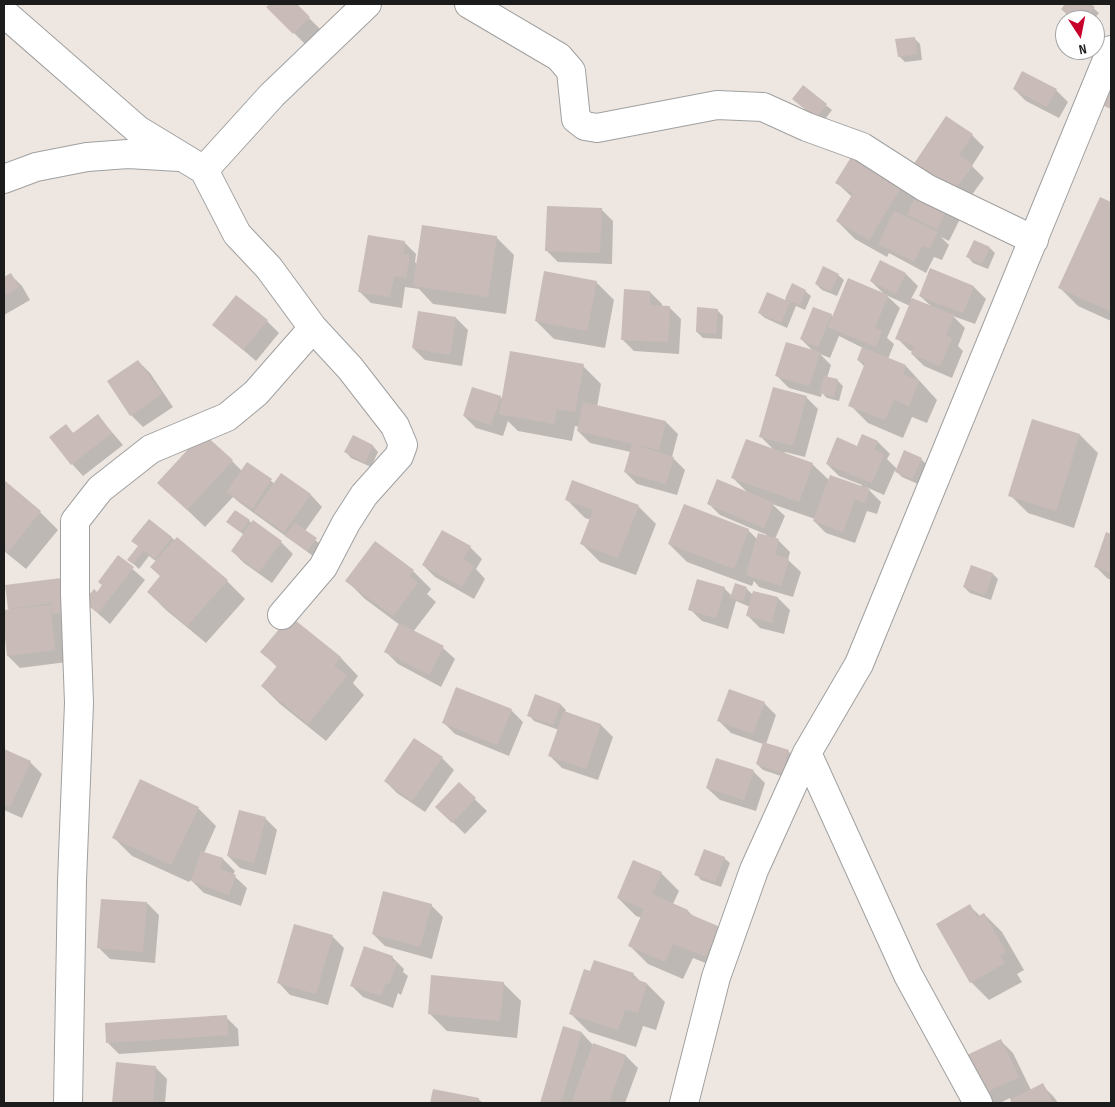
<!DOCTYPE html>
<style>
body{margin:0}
#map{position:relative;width:1115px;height:1107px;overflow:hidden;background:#eee7e1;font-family:"Sofia Sans Condensed",sans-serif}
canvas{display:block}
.frame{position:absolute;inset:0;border:5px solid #1c1c1c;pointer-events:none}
.north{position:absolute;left:1055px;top:10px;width:50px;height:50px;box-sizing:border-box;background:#fff;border:1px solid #a4a4a4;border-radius:50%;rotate:169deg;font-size:14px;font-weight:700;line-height:20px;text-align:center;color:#1c1c1c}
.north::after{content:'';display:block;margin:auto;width:18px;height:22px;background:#c7002b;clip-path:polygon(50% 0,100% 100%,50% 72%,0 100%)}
</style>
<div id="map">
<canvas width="1115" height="1107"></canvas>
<div class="frame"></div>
<div class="north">N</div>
</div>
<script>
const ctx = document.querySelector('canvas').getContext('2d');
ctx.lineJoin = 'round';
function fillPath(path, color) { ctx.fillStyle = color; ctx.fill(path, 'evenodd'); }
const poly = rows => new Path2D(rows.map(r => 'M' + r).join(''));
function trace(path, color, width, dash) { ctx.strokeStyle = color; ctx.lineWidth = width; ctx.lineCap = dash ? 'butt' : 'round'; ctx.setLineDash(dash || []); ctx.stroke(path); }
fillPath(poly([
 [272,4,295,4,321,30,306,45,268,7],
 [1067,4,1089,4,1099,13,1093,20,1074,20,1062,9],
 [914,38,920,44,922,60,905,62,899,56],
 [803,87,832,110,822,123,793,99],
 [1014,89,1056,90,1068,102,1059,118,1026,101],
 [947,118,972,135,984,147,972,166,984,178,964,206,924,180],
 [837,183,902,185,916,199,960,219,949,241,941,237,949,245,942,260,934,257,926,273,889,253,887,257,855,239,837,221,852,197],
 [1101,199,1111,203,1111,321,1078,306,1060,288],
 [601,209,613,221,612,264,558,262,546,250],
 [496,237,514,255,506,314,433,304,419,289,405,287,402,308,371,303,359,291,404,242,416,254,415,262,418,265],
 [990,248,995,253,988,269,973,263,968,257],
 [10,274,22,286,30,300,4,315,4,278],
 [906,274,918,286,911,299,932,307,920,296,974,287,986,299,975,324,953,316,965,328,958,346,963,351,952,378,924,366,912,354,913,352,909,350,897,338,910,306,886,295,900,308,887,338,894,344,888,359,906,366,937,400,927,423,912,417,903,438,868,423,850,405,865,367,858,360,863,348,839,336,830,358,820,354,831,365,827,378,837,380,843,386,839,401,827,398,822,393,821,397,789,388,777,376,813,351,801,339,831,315,833,317,886,296,871,281],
 [838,275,844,280,837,296,822,290,816,284],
 [596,282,614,300,605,348,554,339,536,321],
 [793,285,805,291,811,296,805,310,796,306,787,328,765,318,759,313,785,301],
 [650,292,662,304,662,307,669,307,681,319,679,354,634,351,622,339],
 [717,310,723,316,722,339,703,338,697,332],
 [456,318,468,330,462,366,425,360,413,348],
 [267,321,279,333,256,361,214,325],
 [138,361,150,373,173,407,143,427,131,415],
 [583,366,601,384,597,407,666,422,678,434,672,457,685,470,677,495,637,484,625,472,631,452,590,443,578,431,579,427,575,426,572,441,518,431,508,421,503,436,476,428,464,416,500,397,503,399],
 [806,397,818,409,805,457,785,452,784,454,812,464,829,480,861,487,862,485,839,476,827,464,857,447,862,435,878,442,890,454,887,459,897,469,921,459,927,465,918,484,902,477,895,470,884,495,866,487,881,502,877,514,867,511,855,543,826,533,814,521,815,519,772,504,785,516,775,539,778,540,790,552,788,560,801,572,793,597,759,587,754,581,752,586,687,562,669,544,748,530,758,540,766,537,767,535,720,515,708,503,749,494,733,478,774,450,761,437],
 [98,416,123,445,83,476,72,464,66,425,74,434],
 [1033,421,1080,435,1098,453,1074,528,1028,513,1010,495],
 [353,437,373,446,378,452,371,467,351,458,346,452],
 [232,461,242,471,248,463,275,484,281,475,311,495,322,507,305,531,321,545,313,556,240,503,233,497,205,527,159,483],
 [4,482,40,512,58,530,26,569,4,551],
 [567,500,638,506,656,524,636,575,600,562,582,544,591,520,585,518],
 [149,520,227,581,245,599,206,643,166,610,148,592,161,577,157,562,149,556,139,569,128,559,139,546],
 [249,521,281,542,293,554,272,583,244,563,232,551,244,535,228,522],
 [1107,533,1111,535,1111,580,1107,578,1095,566],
 [470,547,482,559,476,569,485,579,474,599,435,577,423,565],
 [119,557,145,580,110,624,85,602,98,593],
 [413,571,431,589,427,594,436,602,413,632,443,648,455,659,441,687,398,664,386,652,400,625,365,599,347,581],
 [993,574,998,579,991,600,970,593,964,587],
 [61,579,66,625,62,621,67,662,20,668,8,656,4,618,4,612,9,611,6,586],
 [724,588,732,596,746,588,753,595,778,598,790,610,784,634,760,628,748,616,750,607,736,601,728,629,702,621,690,609],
 [290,617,341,658,358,676,353,683,364,695,326,741,280,704,262,686,277,667,262,652],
 [764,703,776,715,766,744,788,751,794,757,787,778,763,770,757,764,763,744,731,733,719,721],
 [561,705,566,710,565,713,601,725,613,737,598,780,562,768,550,756,559,730,534,721,529,715],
 [511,710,523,722,509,756,455,734,443,722],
 [4,751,30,762,42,774,22,818,4,810],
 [442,758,454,770,425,812,397,793,385,781],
 [753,771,765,783,756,811,720,800,707,788],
 [459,784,487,811,465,834,437,807],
 [198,808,216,826,204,853,223,859,235,871,233,875,247,888,241,906,204,893,191,880,189,882,132,856,114,838],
 [265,818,277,830,266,875,240,868,228,856],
 [724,858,730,863,721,887,701,880,696,874],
 [661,873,679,891,673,904,688,911,695,918,718,927,730,939,718,968,693,958,683,979,648,964,630,946,642,918,636,916,618,898],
 [147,903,159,915,155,963,110,959,98,947],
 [431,905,443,917,432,959,385,946,373,934],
 [970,906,980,916,984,914,1002,932,1024,970,1017,974,1022,982,989,1000,971,982],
 [332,936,344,948,328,1005,290,995,278,982],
 [392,957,404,969,403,972,408,976,401,995,398,993,393,1008,363,997,351,985],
 [633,974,641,982,647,984,665,1002,656,1030,643,1026,636,1047,589,1032,571,1014],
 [503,983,521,1001,517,1038,447,1031,429,1013],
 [226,1017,238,1029,239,1046,119,1054,107,1042],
 [564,1028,582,1033,593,1045,626,1056,638,1068,625,1103,541,1103],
 [1001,1041,1013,1053,1031,1090,1042,1085,1054,1097,1058,1103,1013,1103,1010,1098,1000,1103,993,1103,983,1093],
 [117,1064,155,1067,167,1079,165,1103,113,1103],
 [434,1090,478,1099,483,1103,431,1103]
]), '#0003');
fillPath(poly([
 [270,4,297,4,310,17,293,34,266,7],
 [1065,4,1091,4,1095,7,1082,20,1073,20,1061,9],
 [915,37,917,54,898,57,895,39],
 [1022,71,1057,89,1047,107,1013,89],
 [803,85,827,104,816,118,792,99],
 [1111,89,1111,109,1104,106],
 [946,116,973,134,959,155,973,165,951,195,911,168],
 [853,154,903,184,869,240,836,221,853,193,835,183],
 [918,191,949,206,937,229,907,215],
 [1100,197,1111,202,1110,311,1058,288],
 [547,206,602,208,600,253,545,251],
 [894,211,938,232,929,249,922,246,914,262,878,244],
 [422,225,497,236,488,297,413,286],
 [368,235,405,241,403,254,410,255,406,278,394,276,390,297,358,292],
 [974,240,990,247,982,264,966,257],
 [880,260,906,273,896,294,870,281],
 [823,266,839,274,831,291,815,284],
 [930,268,974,286,963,313,919,296],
 [544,271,597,281,587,331,535,321],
 [11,273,19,287,4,296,4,277],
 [848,278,888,295,875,328,882,331,876,347,828,327],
 [792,283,806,290,800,305,785,299],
 [624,289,650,291,650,305,670,306,668,342,621,340],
 [767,292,790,302,781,323,758,313],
 [236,295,268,320,243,350,212,325],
 [912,298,954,315,946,335,952,338,940,366,911,354,914,346,895,339],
 [697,307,718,309,716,334,696,332],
 [813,307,832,314,818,347,800,339],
 [418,311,456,317,450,355,412,348],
 [786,342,820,352,809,386,775,376],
 [862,347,906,365,903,374,919,381,909,406,894,400,885,420,848,406,865,363,857,360],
 [510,351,584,364,575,412,557,409,554,424,499,414],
 [138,360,162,394,130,416,107,381],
 [824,376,838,379,834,397,820,393],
 [472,387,501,396,491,425,463,416],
 [773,387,807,396,793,446,759,437],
 [583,402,666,421,659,450,577,431],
 [98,414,112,433,71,465,49,437,66,424,73,433],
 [1032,419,1080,434,1056,511,1008,496],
 [203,433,233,460,187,510,157,483],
 [862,434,878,441,874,450,884,454,872,483,826,464,837,437,857,446],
 [353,435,373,445,365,463,344,452],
 [746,439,813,463,799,502,731,478],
 [632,444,674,457,666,484,624,472],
 [904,450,922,458,912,479,895,472],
 [247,462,272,479,252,509,226,492],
 [281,473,311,494,284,532,254,511],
 [830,475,870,489,865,503,855,499,843,532,813,521],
 [717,479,774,503,764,528,707,504],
 [4,480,41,511,8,552,4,549],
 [572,480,639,505,618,558,580,544,593,510,565,500],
 [684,504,749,529,734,569,668,544],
 [235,510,250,520,240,532,226,522],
 [149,519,172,537,155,559,144,550,133,564,127,560,138,546,131,541],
 [253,520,282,541,259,572,231,551],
 [295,523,317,538,307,551,285,536],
 [442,530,471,546,463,559,474,566,462,587,422,565],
 [1106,532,1111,534,1111,573,1094,567],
 [758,533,779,539,775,555,789,559,781,586,746,575],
 [177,537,228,580,187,626,147,592,160,576,150,567],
 [375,541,414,570,409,576,418,583,393,616,345,581],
 [118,555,134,567,98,613,83,602,94,589,97,592,102,585,98,582],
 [971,565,993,573,985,595,963,587],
 [61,578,66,612,52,614,51,603,8,609,5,585],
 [697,579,725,587,716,618,688,610],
 [735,583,747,587,743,601,730,598],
 [753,591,778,597,772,623,746,616],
 [50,605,55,650,7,656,4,628,4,610],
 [290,616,341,657,334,666,347,676,308,724,261,686,277,666,260,652],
 [399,623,444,646,429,675,384,652],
 [456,687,512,709,497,745,442,723],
 [729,689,765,702,753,734,717,721],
 [535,694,561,704,553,725,527,716],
 [564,711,601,724,586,769,548,756],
 [414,738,443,757,412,801,384,781],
 [763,742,789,750,782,773,756,764],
 [4,749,31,761,10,807,4,804],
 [716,758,754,770,744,800,706,788],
 [140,779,199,807,171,865,112,838],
 [459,782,476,798,452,823,435,807],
 [239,810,266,817,254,863,227,856],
 [704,849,725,857,715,882,694,875],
 [201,851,223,858,220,869,236,875,229,895,191,881],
 [633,860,662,872,652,894,688,910,687,913,718,926,706,957,673,944,665,962,628,946,644,909,617,898],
 [383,891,432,904,420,947,372,934],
 [101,899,147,902,143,952,97,948],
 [970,904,977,917,984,913,1006,952,1000,956,1005,963,970,983,936,924],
 [294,924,333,935,316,994,277,983],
 [364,946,393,956,391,961,397,963,389,984,386,982,381,996,350,986],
 [594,960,634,973,632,978,647,983,638,1013,625,1009,618,1030,569,1014,584,969,590,971],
 [431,975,504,982,500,1021,428,1014],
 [227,1015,228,1035,106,1043,105,1023],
 [563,1026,582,1032,561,1103,540,1103],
 [1001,1039,1019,1077,982,1094,965,1056],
 [593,1043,626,1055,609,1103,579,1103,572,1101],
 [116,1062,156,1066,153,1103,112,1103],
 [1043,1083,1053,1103,1012,1103,1010,1100],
 [433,1089,479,1098,478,1103,430,1103]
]), '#c9bbb7');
const street = poly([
 [469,4,559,57,571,71,576,119,585,126,597,128,717,105,763,107,807,127,862,147,926,188,1034,240],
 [4,13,138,130,204,170,237,234,269,268,313,328,350,368,395,426,403,445,399,456,364,495,346,523,323,567,282,615],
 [204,170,272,95,367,4],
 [4,179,36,167,87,157,128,154,179,157],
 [807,753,908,975,978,1103],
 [68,1103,72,881,79,703,75,594,75,521,100,489,151,449,227,417,256,393,313,328],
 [684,1103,716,977,754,870,807,753,859,664,1111,50]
]);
trace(street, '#a0a0a0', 30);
trace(street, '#fff', 28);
</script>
